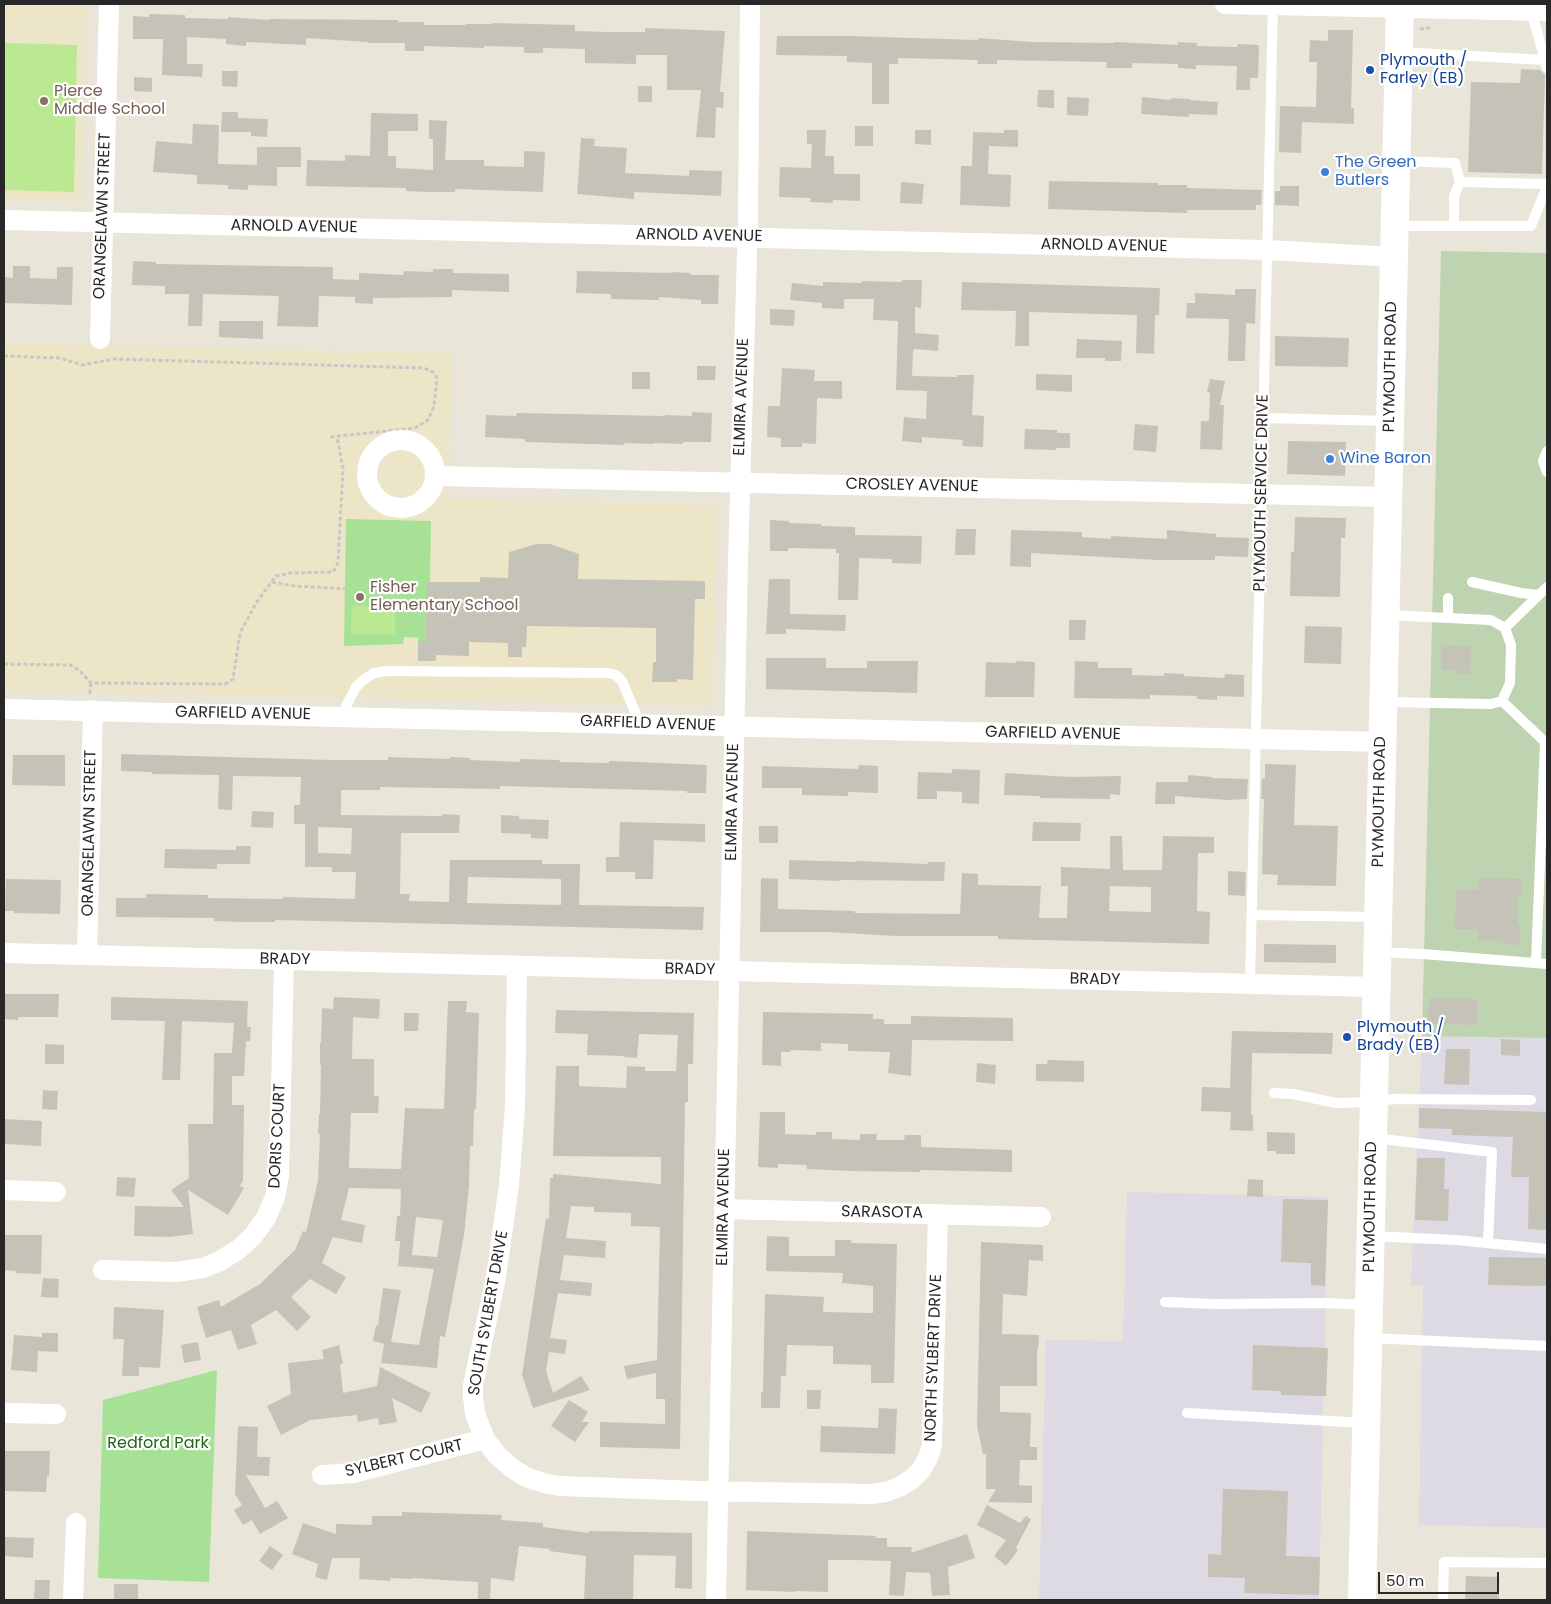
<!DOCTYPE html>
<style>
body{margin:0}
#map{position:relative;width:1551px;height:1604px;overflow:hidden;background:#eae5d9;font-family:Poppins,sans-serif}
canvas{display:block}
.frame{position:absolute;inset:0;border:5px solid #282828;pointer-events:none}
.scale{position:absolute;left:1378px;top:1572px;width:121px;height:22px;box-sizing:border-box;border:2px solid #282828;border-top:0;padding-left:6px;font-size:15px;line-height:18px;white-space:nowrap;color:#282828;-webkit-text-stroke:4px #fff;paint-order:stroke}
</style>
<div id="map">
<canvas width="1551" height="1604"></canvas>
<div class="frame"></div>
<div class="scale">50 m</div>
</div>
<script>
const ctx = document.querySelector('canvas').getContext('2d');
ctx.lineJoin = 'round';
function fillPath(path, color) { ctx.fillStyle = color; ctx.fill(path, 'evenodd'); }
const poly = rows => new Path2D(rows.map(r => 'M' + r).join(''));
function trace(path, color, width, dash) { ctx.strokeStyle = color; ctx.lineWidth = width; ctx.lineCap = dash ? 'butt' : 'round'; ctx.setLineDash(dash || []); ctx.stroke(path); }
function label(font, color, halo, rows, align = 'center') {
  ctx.font = font + ' Poppins,sans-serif'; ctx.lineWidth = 4.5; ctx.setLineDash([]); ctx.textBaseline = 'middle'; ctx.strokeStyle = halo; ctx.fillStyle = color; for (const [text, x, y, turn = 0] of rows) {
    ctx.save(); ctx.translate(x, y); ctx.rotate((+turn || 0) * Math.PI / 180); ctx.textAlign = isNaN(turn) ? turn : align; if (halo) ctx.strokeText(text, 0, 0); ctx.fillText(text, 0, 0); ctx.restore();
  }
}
fillPath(poly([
 [1422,1036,1547,1038,1547,1528,1419,1525,1423,1286,1411,1285],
 [1127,1192,1328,1197,1319,1600,1039,1600,1046,1340,1123,1341]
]), '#dddae3');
fillPath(poly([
 [4,4,86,4,82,201,4,199],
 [4,343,452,353,449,499,718,505,713,706,4,690]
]), '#ece5c8');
fillPath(poly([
 [346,519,431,521,430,582,428,582,426,641,418,641,419,638,404,637,403,644,344,646],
 [217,1370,209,1582,98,1578,103,1400]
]), '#a7e195');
fillPath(poly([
 [1441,251,1547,253,1547,1038,1422,1036]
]), '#bed4b0');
fillPath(poly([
 [4,43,77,45,74,192,4,190],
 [352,606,396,607,395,635,351,634]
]), '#bae991');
fillPath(poly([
 [149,14,185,15,185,18,228,19,228,17,269,20,269,19,398,20,398,22,424,22,424,25,465,25,466,24,492,24,492,23,575,25,575,31,607,32,645,32,645,28,725,31,720,92,724,92,723,108,716,107,715,138,696,137,701,90,667,90,667,55,636,55,636,64,585,63,585,49,543,48,543,53,524,53,524,47,484,46,484,48,424,46,424,51,405,51,405,43,368,43,368,42,306,38,306,45,246,42,246,46,226,44,226,39,187,37,187,64,203,64,202,77,162,75,163,39,133,39,133,16,149,17],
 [1328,30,1353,30,1351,108,1354,108,1354,124,1302,122,1301,153,1279,152,1280,106,1316,107,1317,62,1309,62,1310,40,1328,41],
 [777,36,848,36,978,40,978,38,1032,42,1114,43,1114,42,1178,45,1178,42,1197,43,1197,46,1237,47,1238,44,1259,45,1258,78,1250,78,1250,90,1236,90,1237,66,1196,65,1196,69,1178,68,1178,64,1132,63,1132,68,1106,68,1107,62,997,60,997,64,977,64,978,60,898,58,898,64,889,64,889,104,872,104,872,63,847,62,847,56,776,55],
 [1521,69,1540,70,1545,75,1542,174,1468,172,1471,82,1520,83],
 [222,71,238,71,237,87,222,86],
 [134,77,152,78,152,92,134,91],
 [638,86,652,86,652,102,638,102],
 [1038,90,1054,90,1054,108,1037,107],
 [1067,97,1089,98,1088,116,1067,115],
 [1142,97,1171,100,1171,98,1190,99,1189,100,1218,102,1217,115,1189,114,1189,117,1141,114],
 [222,112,238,112,238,118,268,119,267,137,251,136,251,132,221,132],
 [371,113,418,114,418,131,388,131,388,156,396,156,396,168,433,170,433,139,429,139,429,120,447,121,445,160,484,160,484,166,524,167,524,151,545,152,543,192,455,189,455,192,426,192,406,191,406,188,306,186,307,160,345,161,345,155,370,156],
 [193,124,219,125,218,164,257,165,257,147,301,147,301,167,277,167,277,186,248,185,248,190,228,189,228,185,197,184,197,175,153,172,156,141,192,144],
 [855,126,873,126,873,146,855,146],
 [807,130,826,130,825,156,834,156,834,174,860,174,860,201,833,200,833,203,810,202,811,198,779,197,780,167,811,168,812,144,807,144],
 [915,130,931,130,931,145,915,144],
 [1004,130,1018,130,1018,147,989,146,988,174,1011,175,1010,207,960,205,961,166,972,166,973,132,1004,133],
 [581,138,595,139,594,146,627,148,625,173,689,176,689,170,722,171,721,196,634,192,634,199,577,194],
 [1049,181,1158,183,1158,185,1187,185,1187,188,1262,190,1261,205,1256,205,1256,210,1187,210,1187,213,1048,209],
 [901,182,924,184,922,204,900,203],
 [1280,186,1299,186,1299,206,1275,205,1275,191,1280,191],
 [133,261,156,262,156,264,333,267,333,279,359,280,359,273,403,275,404,271,433,272,433,269,453,269,453,273,509,274,509,292,452,290,452,297,373,298,373,304,355,303,355,297,319,296,318,327,277,326,279,296,203,294,202,326,188,326,189,294,165,294,165,286,132,285],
 [13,266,30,266,30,278,57,279,57,267,73,267,72,305,4,303,5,277,13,278],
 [577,271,671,273,671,272,690,273,690,275,719,275,718,304,701,304,701,300,659,297,659,300,611,299,611,294,576,293],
 [902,280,922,280,921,308,915,307,915,333,939,335,938,351,915,349,913,351,912,376,957,377,957,375,974,375,972,415,984,416,983,447,962,446,963,440,922,437,922,443,902,441,904,417,926,419,927,391,896,390,898,321,873,320,874,299,844,299,844,309,822,308,822,303,790,300,792,283,823,286,823,282,862,283,862,281,902,282],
 [962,282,1160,288,1159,315,1155,315,1154,354,1136,353,1137,315,1029,312,1029,346,1015,346,1016,311,961,310],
 [1235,289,1256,289,1255,324,1246,323,1245,361,1228,361,1229,319,1186,318,1187,303,1195,303,1195,293,1235,295],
 [770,309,795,310,794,326,770,325],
 [219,321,263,321,263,339,219,337],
 [1275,336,1349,338,1348,367,1275,366],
 [1077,339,1122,341,1121,361,1105,361,1105,358,1076,358],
 [697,366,716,366,715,380,697,380],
 [782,368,815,370,814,381,842,381,842,399,817,398,816,444,802,443,802,447,781,447,781,438,767,437,768,406,780,406],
 [632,372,650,372,650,389,632,389],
 [1036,374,1072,375,1072,392,1036,390],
 [1210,379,1225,381,1220,405,1224,405,1222,450,1200,449,1201,421,1209,421,1210,393,1207,392],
 [692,412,712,413,711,442,683,442,683,444,654,443,653,444,624,443,624,445,525,442,525,439,485,437,486,415,516,416,517,413,665,416,665,415,692,416],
 [1135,424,1158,426,1156,452,1133,450],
 [1025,429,1057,430,1057,433,1070,433,1070,448,1056,448,1056,450,1024,449],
 [1288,441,1346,442,1345,476,1287,474],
 [1295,517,1346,518,1345,538,1341,538,1340,597,1290,596,1291,552,1294,552],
 [770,520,789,521,789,523,821,524,821,526,855,527,855,535,922,536,921,564,892,563,892,559,859,558,858,600,838,600,839,553,836,553,836,549,788,548,788,551,770,551],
 [956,529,976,529,975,555,955,555],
 [1011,530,1082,532,1082,537,1111,539,1111,536,1167,539,1167,530,1216,534,1216,537,1249,538,1248,557,1215,556,1215,560,1158,560,1031,553,1031,567,1010,566],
 [537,544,550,544,579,554,578,579,705,581,705,599,695,599,693,680,677,679,677,682,652,682,653,662,656,662,656,628,527,626,526,647,522,647,522,657,508,657,508,643,469,642,469,656,436,655,436,661,418,661,418,641,426,641,427,582,480,582,480,577,508,578,509,552],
 [769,579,790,579,790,614,846,615,845,631,786,629,786,634,766,634],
 [1069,620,1086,620,1085,640,1069,640],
 [1305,626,1342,627,1341,664,1304,663],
 [1442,645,1471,646,1470,674,1456,674,1456,670,1441,670],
 [766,658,826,658,826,668,867,668,867,661,918,661,917,693,766,689],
 [1016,661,1035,662,1034,697,985,697,986,662,1016,663],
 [1075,661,1098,662,1098,668,1132,668,1132,675,1164,676,1164,673,1184,674,1184,676,1224,678,1225,674,1244,675,1244,697,1217,696,1217,700,1197,699,1197,696,1150,695,1150,699,1074,698],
 [121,754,331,760,388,760,388,757,450,759,450,757,470,758,470,760,520,762,520,759,560,760,559,762,609,763,609,761,639,762,707,765,706,793,687,793,687,791,500,786,500,789,380,787,380,790,341,790,341,815,442,816,442,814,460,815,459,833,401,833,400,894,410,894,409,901,449,902,450,860,542,860,542,864,580,864,579,905,704,907,703,930,275,920,275,922,241,922,214,921,214,918,116,917,116,898,146,898,146,894,208,895,208,898,283,899,283,897,355,899,356,872,332,872,332,867,305,867,305,824,294,824,294,805,300,805,301,777,233,776,232,810,218,809,219,775,152,774,152,772,121,771],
 [318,827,352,828,351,854,318,853],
 [468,877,561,879,561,905,467,903],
 [13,755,65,755,65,786,12,785],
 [1265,764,1296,765,1294,825,1338,826,1336,886,1277,885,1278,875,1262,874,1264,799,1261,799,1262,779,1265,779],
 [859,765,878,766,878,793,848,792,848,796,802,795,802,788,762,788,762,766,858,769],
 [952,769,980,770,979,804,962,803,962,792,937,791,937,799,917,799,918,772,952,773],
 [1005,773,1070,777,1121,776,1120,795,1110,794,1110,799,1040,798,1040,796,1004,795],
 [1188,775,1212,777,1212,778,1248,779,1247,799,1227,800,1175,796,1175,804,1155,804,1156,782,1188,782],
 [252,811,274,812,273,828,251,827],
 [501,815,519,816,519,819,549,820,548,839,531,838,531,834,501,833],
 [620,822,705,824,705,842,654,840,653,879,635,879,635,872,606,872,606,857,619,857],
 [1033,822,1081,823,1080,841,1032,841],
 [759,826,778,826,778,843,759,843],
 [1110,836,1122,836,1123,870,1162,870,1163,836,1214,837,1214,853,1198,853,1197,911,1210,912,1209,944,998,939,998,936,896,936,828,932,760,932,761,878,778,879,778,909,855,911,855,913,960,914,962,873,978,874,978,885,1041,886,1039,918,1067,918,1068,886,1061,886,1061,867,1110,869],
 [1110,886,1151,887,1151,912,1109,911],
 [236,846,251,846,250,864,217,864,217,869,164,868,165,849,236,850],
 [789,860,856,862,856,861,928,864,928,862,945,862,944,881,840,880,840,881,789,879],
 [1228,871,1246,872,1245,896,1228,895],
 [1479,878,1522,879,1521,896,1518,896,1518,925,1520,925,1520,945,1502,944,1503,941,1478,940,1478,929,1455,929,1456,890,1479,890],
 [6,879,61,880,60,914,14,913,14,911,5,911],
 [1264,944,1336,945,1336,963,1264,962],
 [4,994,59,994,58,1017,18,1017,18,1020,4,1019],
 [111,997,248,1001,247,1027,251,1027,250,1041,246,1041,244,1076,232,1076,232,1105,244,1105,243,1180,240,1186,244,1188,228,1215,188,1190,193,1234,170,1237,134,1236,135,1206,184,1207,171,1190,189,1178,188,1124,213,1124,214,1053,232,1053,234,1023,182,1021,180,1080,162,1080,165,1021,111,1020],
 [334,997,380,999,379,1019,353,1017,352,1059,374,1059,374,1096,379,1096,378,1113,351,1113,349,1168,401,1169,405,1108,444,1109,448,1001,467,1001,466,1012,479,1013,476,1109,474,1109,473,1146,470,1146,469,1186,464,1235,445,1337,440,1336,437,1368,381,1363,384,1344,373,1341,376,1325,378,1326,383,1288,401,1290,391,1342,419,1345,434,1269,398,1266,400,1241,395,1241,397,1216,400,1216,401,1189,349,1188,341,1220,365,1225,362,1243,333,1237,322,1263,346,1277,336,1294,310,1279,291,1297,311,1317,297,1331,276,1310,251,1325,257,1344,238,1350,231,1330,206,1338,197,1307,219,1300,221,1307,260,1284,295,1250,303,1231,306,1232,318,1181,320,1134,318,1134,319,1114,320,1114,321,1065,320,1065,320,1043,321,1043,322,1008,333,1009],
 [416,1217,443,1220,437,1257,412,1255],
 [1429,998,1477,999,1477,1025,1428,1024],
 [556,1010,694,1013,693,1064,688,1064,688,1102,685,1102,680,1449,600,1447,600,1422,665,1424,665,1399,656,1399,656,1373,627,1379,624,1366,657,1360,660,1227,631,1226,631,1213,594,1212,594,1207,571,1206,566,1238,606,1241,605,1258,564,1255,560,1280,592,1283,591,1296,558,1293,550,1338,567,1340,565,1354,549,1352,546,1371,553,1393,581,1376,590,1390,533,1408,522,1375,546,1218,549,1219,550,1178,553,1178,553,1174,661,1184,661,1157,553,1156,556,1066,579,1066,579,1086,626,1088,627,1066,645,1067,645,1071,676,1071,678,1035,639,1034,637,1058,624,1057,624,1056,587,1055,588,1034,555,1033],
 [763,1012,873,1014,873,1019,884,1019,884,1024,911,1024,911,1016,1013,1018,1013,1041,912,1040,911,1076,888,1073,890,1052,848,1051,848,1044,821,1043,821,1051,791,1050,790,1052,781,1052,781,1066,762,1065],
 [404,1013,419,1013,418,1031,404,1031],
 [1232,1031,1333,1033,1332,1054,1252,1053,1251,1115,1253,1115,1253,1131,1230,1130,1231,1112,1201,1111,1202,1087,1230,1088],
 [1501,1039,1520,1040,1520,1056,1501,1055],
 [45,1044,64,1045,64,1064,45,1064],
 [1446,1049,1470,1049,1469,1085,1444,1084],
 [1048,1060,1084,1061,1084,1082,1036,1081,1036,1064,1047,1064],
 [977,1063,996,1065,995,1084,976,1082],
 [43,1090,58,1091,57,1110,42,1109],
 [1419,1108,1547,1112,1547,1230,1528,1229,1529,1177,1511,1177,1513,1137,1452,1135,1452,1129,1419,1128],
 [760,1112,785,1112,785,1134,816,1135,816,1132,832,1132,832,1139,860,1140,860,1134,877,1134,876,1140,904,1140,905,1135,921,1135,921,1147,1012,1150,1012,1172,920,1170,920,1172,851,1171,807,1169,806,1165,778,1164,778,1168,758,1167],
 [4,1119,42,1121,41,1146,4,1144],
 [1267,1132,1295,1133,1295,1154,1276,1154,1276,1151,1267,1151],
 [1417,1158,1445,1158,1444,1189,1449,1189,1448,1221,1415,1220],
 [117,1177,136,1178,134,1197,116,1196],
 [1248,1179,1263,1180,1263,1197,1247,1196],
 [1283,1199,1328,1200,1325,1286,1311,1285,1311,1263,1281,1262],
 [4,1235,42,1235,41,1274,16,1273,16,1271,4,1270],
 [767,1236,789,1237,789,1256,835,1256,835,1240,851,1240,851,1243,897,1244,894,1383,871,1383,871,1365,833,1364,833,1346,787,1345,786,1376,781,1376,780,1408,761,1408,761,1392,763,1392,765,1294,824,1297,823,1312,873,1313,873,1286,842,1283,843,1273,766,1271],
 [981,1242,1043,1245,1043,1261,1029,1260,1027,1296,1003,1294,1002,1334,1039,1335,1038,1349,1037,1349,1037,1386,1000,1386,1000,1412,1031,1413,1030,1447,1037,1447,1037,1460,1020,1460,1019,1485,1032,1486,1032,1503,988,1502,996,1489,986,1489,986,1454,983,1454,977,1426],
 [1489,1257,1547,1258,1547,1286,1488,1285],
 [43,1278,59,1279,58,1298,41,1297],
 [114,1307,164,1310,160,1368,139,1367,139,1376,122,1376,124,1339,113,1339],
 [42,1333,58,1333,58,1352,38,1351,37,1372,11,1370,14,1335,42,1337],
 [198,1342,201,1360,184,1363,181,1345],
 [339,1345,343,1364,340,1364,343,1393,377,1386,380,1367,431,1393,421,1413,392,1398,397,1422,379,1425,378,1418,358,1422,357,1415,310,1420,281,1435,267,1406,291,1394,288,1363,324,1359,322,1350],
 [1253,1345,1328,1348,1326,1396,1281,1395,1281,1391,1252,1390],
 [807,1390,821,1390,820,1409,807,1409],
 [569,1400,588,1412,582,1422,589,1422,575,1442,551,1426],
 [879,1408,897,1409,895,1454,820,1452,821,1426,878,1428],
 [238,1426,258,1427,257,1457,270,1457,269,1476,246,1475,265,1508,277,1501,288,1518,260,1534,252,1520,243,1525,234,1510,242,1505,235,1494],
 [4,1451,50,1451,49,1477,47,1476,46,1492,4,1491],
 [1223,1489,1288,1491,1286,1556,1320,1557,1319,1595,1244,1593,1245,1578,1208,1577,1208,1554,1221,1555],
 [987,1505,1020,1523,1026,1516,1031,1519,1016,1548,1018,1550,1006,1566,994,1556,1006,1540,977,1525],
 [402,1512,502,1515,501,1520,543,1523,543,1527,589,1533,589,1531,692,1533,692,1589,675,1588,676,1556,634,1555,633,1600,584,1600,586,1556,549,1551,550,1549,519,1546,514,1581,491,1578,490,1600,478,1600,478,1582,412,1578,412,1579,390,1578,391,1581,359,1579,360,1558,332,1558,327,1580,315,1577,318,1564,292,1554,303,1523,336,1534,336,1524,372,1525,372,1516,402,1516],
 [747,1531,876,1536,875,1538,887,1538,887,1547,912,1547,911,1553,967,1534,975,1558,948,1567,950,1595,932,1596,930,1573,906,1572,904,1596,889,1595,891,1561,854,1560,828,1560,828,1592,795,1591,795,1592,746,1590],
 [4,1537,34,1538,33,1558,4,1556],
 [270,1546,283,1555,272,1570,259,1561],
 [1466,1576,1499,1577,1499,1600,1465,1600],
 [35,1580,50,1580,49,1600,34,1600],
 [114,1584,138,1584,138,1600,114,1600]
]), '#c5c3b8');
trace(poly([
 [1420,29,1430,28],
 [4,356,60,358,82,365,114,359,424,368,433,372,437,378,434,406,428,420,415,428,330,437],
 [272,582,294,586,346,589],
 [4,664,70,665,79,670,91,683,225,684,233,679,240,633,256,603,276,576,291,573,333,572,338,563,343,468,337,437],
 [91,683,90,693,92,693]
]), '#c7c7c7', 3, [4, 2.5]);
trace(poly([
 [1531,10,1547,68],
 [1399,52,1545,60],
 [1397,161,1455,163,1460,182,1454,196,1454,225],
 [1460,182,1547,184],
 [1396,226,1531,226,1547,186],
 [1263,418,1390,421],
 [1547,451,1543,461,1547,472],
 [1472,582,1521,593,1539,595],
 [1448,618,1448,598],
 [1505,628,1547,587],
 [1502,701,1545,742],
 [1384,702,1491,704,1502,701,1510,683,1511,645,1505,628,1491,620,1386,615],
 [341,716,356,687,363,680,374,673,386,671,608,673,616,675,622,681,640,724],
 [1252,915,1377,917],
 [1378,952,1423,954,1547,964],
 [1536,962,1545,742,1547,741],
 [1250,983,1273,4],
 [1274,1093,1293,1094,1336,1103,1374,1102,1393,1099,1531,1100],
 [1374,1138,1492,1152,1488,1243],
 [1371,1236,1456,1240,1547,1249],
 [1165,1302,1216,1304,1326,1303,1368,1305],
 [1369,1338,1547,1346],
 [1187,1413,1365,1423],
 [1443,1600,1444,1562,1547,1563]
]), '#fff', 10);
trace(poly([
 [1225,4,1547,11],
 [4,220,1267,250,1394,257],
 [100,339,109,4],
 '367 474a34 34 0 1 1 68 0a34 34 0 1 1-68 0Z',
 [435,476,1388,497],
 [4,709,1382,742],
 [4,953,1376,987],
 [87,955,93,710],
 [517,966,515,1107,509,1185,496,1277,473,1385,473,1397,475,1414,485,1439,497,1455,513,1469,528,1478,548,1484,560,1486,699,1491,871,1494,886,1492,899,1487,911,1480,921,1470,928,1458,932,1445,938,1214],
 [4,1190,56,1192],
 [724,1209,1041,1217],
 [103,1270,176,1272,203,1268,220,1261,239,1249,253,1236,266,1218,275,1197,279,1176,284,960],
 [4,1413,56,1414],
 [322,1475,353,1473,485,1439],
 [73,1600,76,1523],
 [716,1600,738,560,748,218,750,4]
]), '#fff', 20);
trace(poly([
 [1362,1600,1400,4]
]), '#fff', 28);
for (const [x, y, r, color] of [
 [1370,70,5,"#1a4fb4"],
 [44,101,5,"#8d6e63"],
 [1325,172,5,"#3f7fe0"],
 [1330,459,5,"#3f7fe0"],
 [360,597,5,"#8d6e63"],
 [1347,1037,5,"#1a4fb4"]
]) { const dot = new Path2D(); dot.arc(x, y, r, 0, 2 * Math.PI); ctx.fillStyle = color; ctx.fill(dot); trace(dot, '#fff', 2); }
label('16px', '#164399', '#fff', [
 ["Plymouth /",1380,61],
 ["Farley (EB)",1380,79],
 ["Plymouth /",1357,1028],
 ["Brady (EB)",1357,1046]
], 'left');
label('16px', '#785e54', '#fff', [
 ["Pierce",54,92],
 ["Middle School",54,110],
 ["Fisher",370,588],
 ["Elementary School",370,606]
], 'left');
label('16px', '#366cbe', '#fff', [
 ["The Green",1335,163],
 ["Butlers",1335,181],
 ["Wine Baron",1340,459]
], 'left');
label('16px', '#282828', '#fff', [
 ["ORANGELAWN STREET",103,216,-88],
 ["ARNOLD AVENUE",294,227,1],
 ["ARNOLD AVENUE",699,236,1],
 ["ARNOLD AVENUE",1104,246,1],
 ["PLYMOUTH ROAD",1391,367,-89],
 ["ELMIRA AVENUE",742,397,-88],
 ["CROSLEY AVENUE",912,486,1],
 ["PLYMOUTH SERVICE DRIVE",1262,493,-89],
 ["GARFIELD AVENUE",243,714,1],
 ["GARFIELD AVENUE",648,724,2],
 ["GARFIELD AVENUE",1053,734,1],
 ["ELMIRA AVENUE",733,802,-89],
 ["PLYMOUTH ROAD",1380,802,-89],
 ["ORANGELAWN STREET",90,833,-89],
 ["BRADY",285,960,1],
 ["BRADY",690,970,1],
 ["BRADY",1095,980,1],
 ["DORIS COURT",278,1136,-87],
 ["ELMIRA AVENUE",724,1207,-89],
 ["PLYMOUTH ROAD",1371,1207,-89],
 ["SARASOTA",882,1213,1],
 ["SOUTH SYLBERT DRIVE",489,1313,-80],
 ["NORTH SYLBERT DRIVE",934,1358,-88],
 ["SYLBERT COURT",404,1459,-13]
]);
label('16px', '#20631a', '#fff', [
 ["Redford Park",158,1444]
]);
</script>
